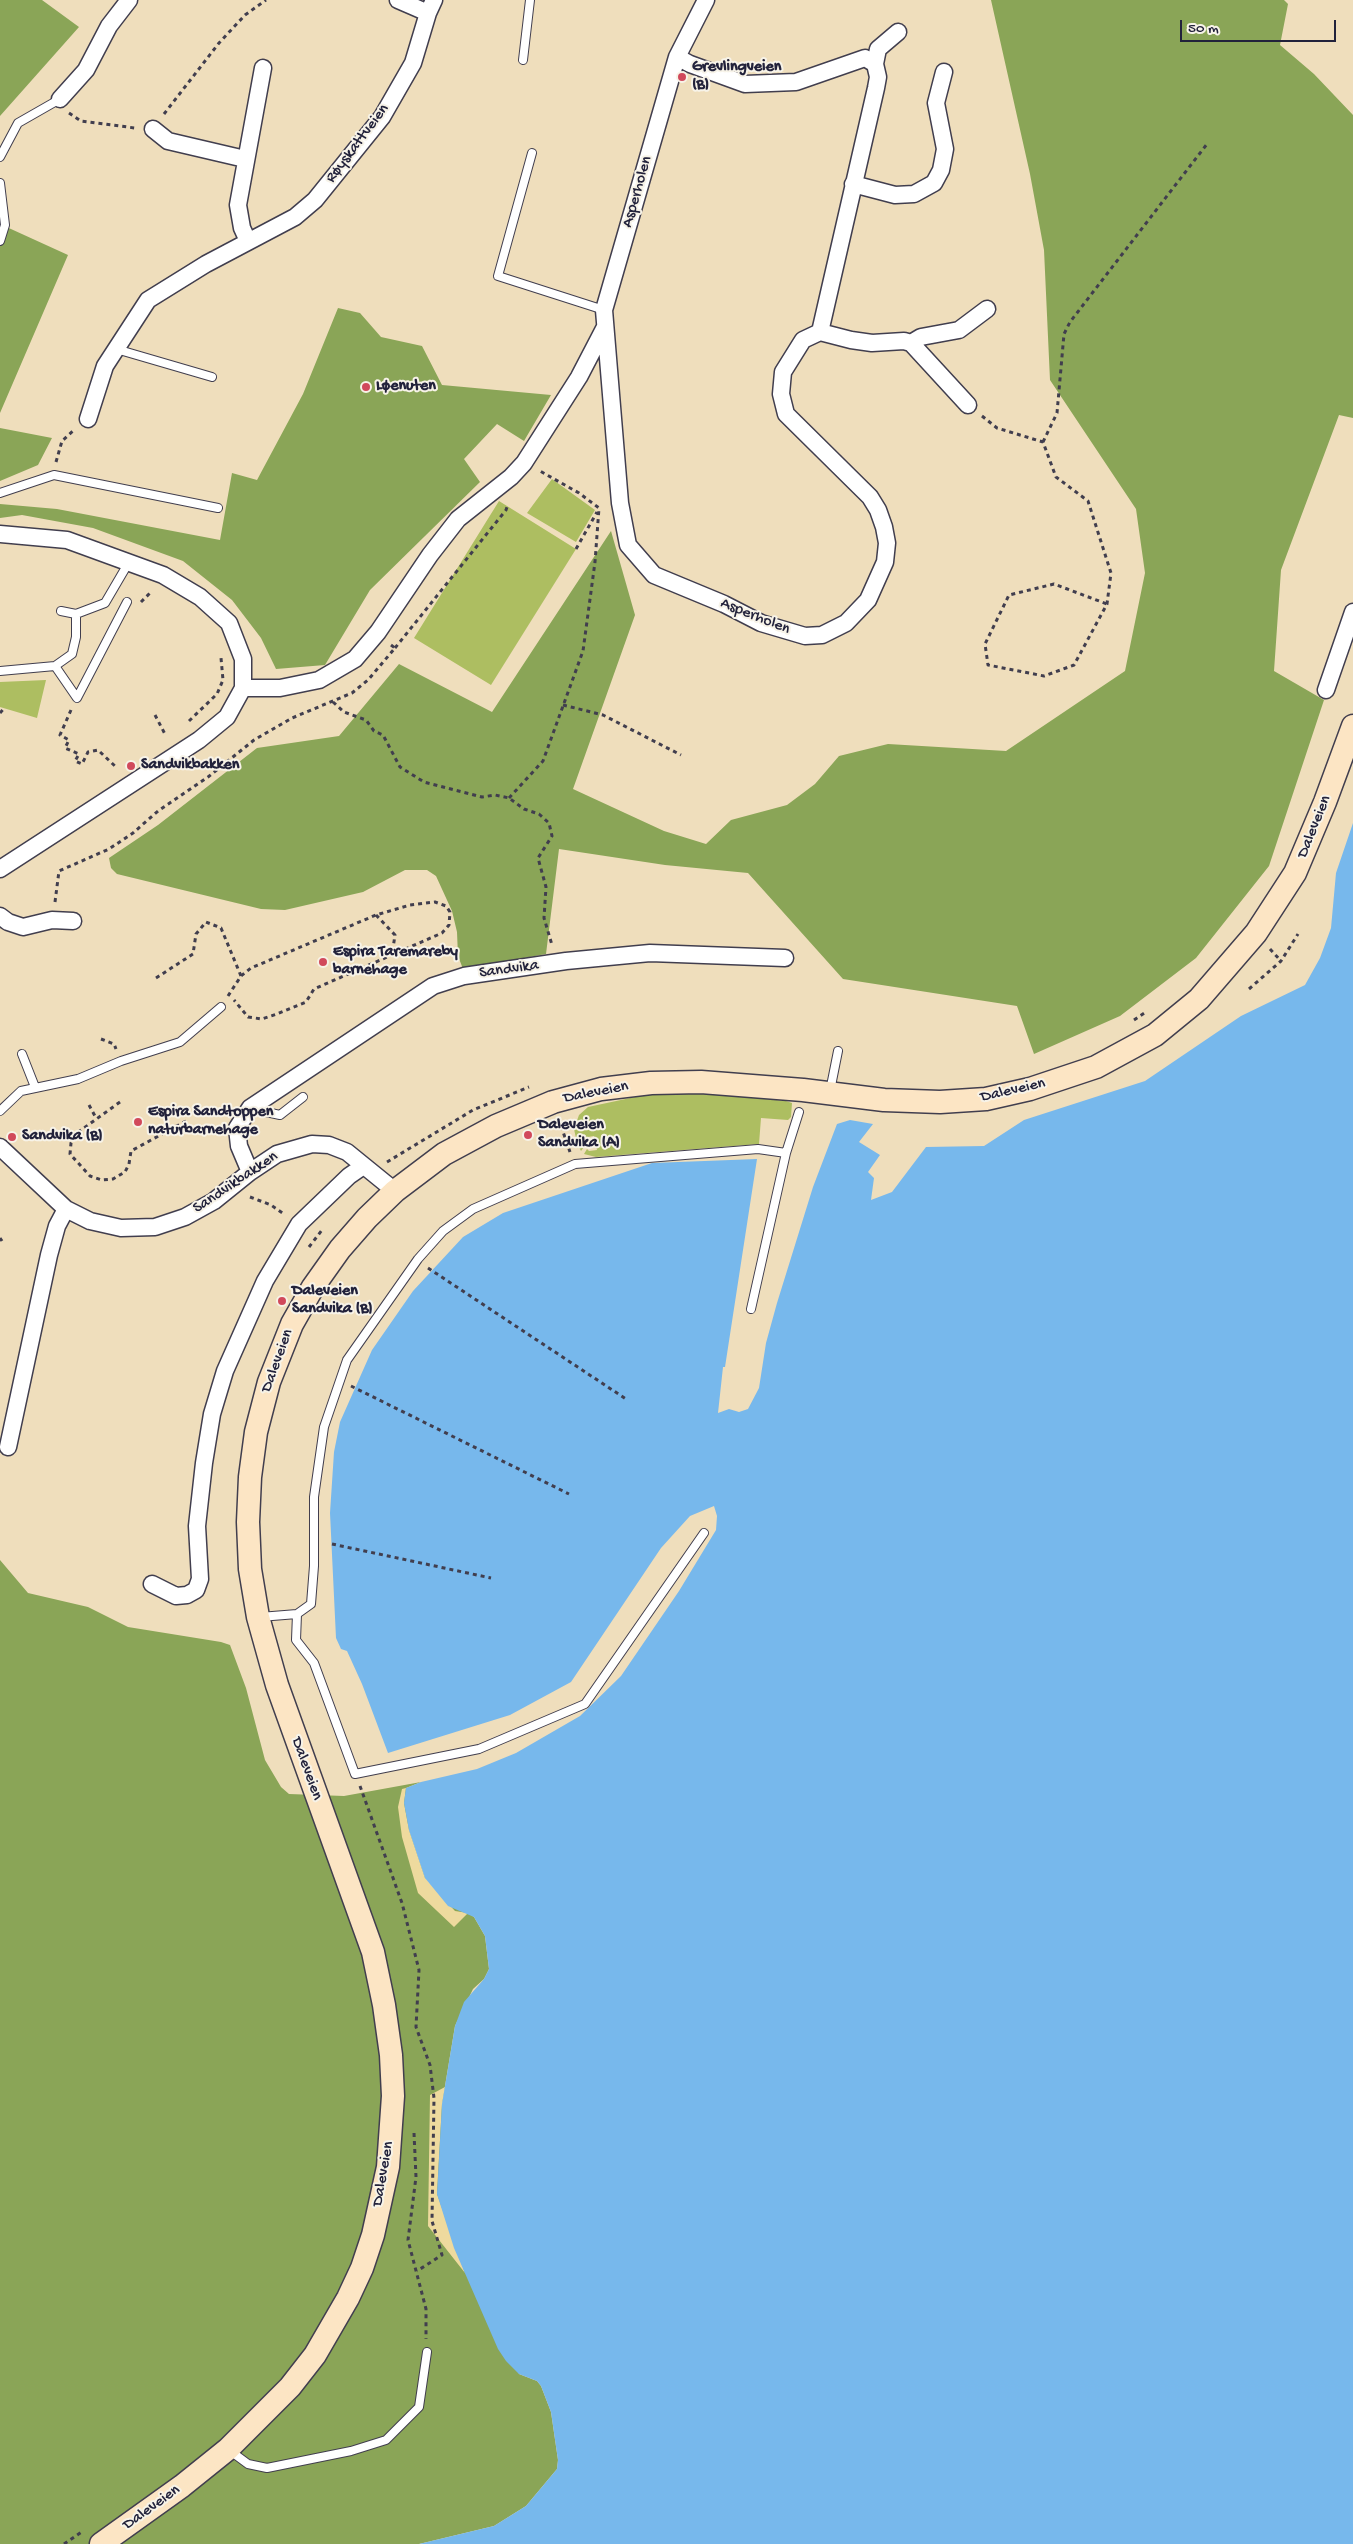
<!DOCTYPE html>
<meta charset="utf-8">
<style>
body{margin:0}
#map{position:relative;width:1353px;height:2544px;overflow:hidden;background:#efdebc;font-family:"Gochi Hand",sans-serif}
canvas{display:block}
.scale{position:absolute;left:1180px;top:20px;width:156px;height:22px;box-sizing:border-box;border:2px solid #22223b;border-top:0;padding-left:6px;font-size:15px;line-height:18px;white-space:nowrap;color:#22223b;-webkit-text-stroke:4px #f7f3e8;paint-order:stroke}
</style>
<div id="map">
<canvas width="1353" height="2544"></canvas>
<div class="scale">50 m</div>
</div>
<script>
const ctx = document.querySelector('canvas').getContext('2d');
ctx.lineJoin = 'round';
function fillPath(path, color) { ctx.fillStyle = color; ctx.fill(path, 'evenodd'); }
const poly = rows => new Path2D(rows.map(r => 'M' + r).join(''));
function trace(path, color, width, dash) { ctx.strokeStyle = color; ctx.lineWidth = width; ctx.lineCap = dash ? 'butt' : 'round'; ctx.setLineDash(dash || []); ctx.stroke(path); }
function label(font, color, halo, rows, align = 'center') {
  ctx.font = font + ' "Gochi Hand",sans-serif'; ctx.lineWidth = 4; ctx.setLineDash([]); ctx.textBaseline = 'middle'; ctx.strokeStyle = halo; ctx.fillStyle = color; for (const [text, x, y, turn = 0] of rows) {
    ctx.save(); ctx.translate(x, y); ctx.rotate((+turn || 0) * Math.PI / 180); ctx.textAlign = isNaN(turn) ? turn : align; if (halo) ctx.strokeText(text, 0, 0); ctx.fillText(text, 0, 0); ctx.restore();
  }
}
fillPath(poly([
 [552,479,595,510,576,542,527,513],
 [499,501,576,549,491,685,414,638],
 [46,680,37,718,0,707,0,682],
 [707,1093,786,1101,792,1103,791,1117,788,1120,761,1118,759,1144,596,1157,584,1154,587,1149,589,1151,597,1150,594,1136,582,1138,584,1147,581,1151,577,1143,574,1129,579,1115,588,1107,649,1094]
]), '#adbe61');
fillPath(poly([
 [0,0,42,0,79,27,0,116],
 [991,0,1284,0,1288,4,1280,45,1314,74,1353,115,1353,418,1339,415,1281,570,1274,671,1324,700,1269,866,1196,958,1120,1016,1034,1054,1017,1006,843,979,748,873,665,865,559,849,546,954,463,969,458,956,457,932,452,911,436,876,427,870,405,870,363,892,285,910,261,909,117,874,111,868,109,858,158,825,257,748,339,736,399,664,492,712,611,531,635,615,573,789,664,831,706,844,731,820,787,805,815,784,839,756,888,744,1006,751,1125,671,1145,573,1136,509,1050,380,1044,250,1030,174],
 [0,224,68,255,0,413],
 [338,308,360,313,381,337,422,346,442,385,551,395,524,441,497,424,464,459,480,482,370,590,325,665,276,669,261,638,232,600,183,561,93,528,22,515,0,518,0,504,57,509,220,540,232,473,257,480,303,394],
 [0,428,52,438,38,465,0,481],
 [0,1560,28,1593,88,1607,128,1627,221,1642,230,1645,246,1688,265,1760,281,1787,289,1794,344,1796,421,1782,406,1788,409,1830,425,1878,431,1888,474,1917,485,1936,489,1969,484,1979,473,1989,455,2026,442,2104,519,2374,537,2381,541,2386,551,2412,558,2460,557,2469,526,2506,494,2526,419,2544,0,2544]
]), '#8aa557');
fillPath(poly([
 [406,1788,404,1803,409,1830,425,1878,455,1911,468,1913,454,1927,418,1893,402,1837,398,1807,402,1789],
 [445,2087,442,2104,437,2194,465,2273,428,2226,430,2095]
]), '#eeda9e');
fillPath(poly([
 [1353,823,1353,2544,419,2544,494,2526,526,2506,557,2469,558,2460,551,2412,541,2386,537,2381,519,2374,506,2361,498,2349,454,2248,437,2194,442,2104,455,2026,464,2002,484,1979,489,1969,485,1936,474,1917,448,1906,425,1878,409,1830,404,1803,406,1788,421,1782,477,1769,516,1753,580,1716,621,1676,679,1591,716,1530,717,1516,714,1506,690,1516,661,1548,571,1682,510,1715,388,1753,362,1684,347,1651,341,1649,336,1638,330,1513,334,1452,340,1422,372,1350,413,1291,463,1237,503,1213,652,1163,757,1159,725,1367,723,1367,718,1413,729,1409,739,1412,748,1409,759,1388,766,1343,777,1303,813,1187,837,1124,850,1120,873,1124,859,1142,880,1155,868,1172,874,1178,871,1200,892,1192,926,1147,984,1146,1024,1120,1145,1081,1241,1016,1305,985,1320,958,1331,928,1336,873]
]), '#77b8ec');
const service = poly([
 [523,60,530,0],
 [532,153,498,276,604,310],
 [0,157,18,123,60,99],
 [0,183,5,225,0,241],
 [116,349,212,377],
 [0,493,54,475,218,508],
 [61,611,76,614,105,603,129,562],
 [76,614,76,637,72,654,55,666,77,698,127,602],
 [0,671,55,666],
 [22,1054,35,1087],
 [830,1091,838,1051],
 [252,1109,280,1115,303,1097],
 [0,1111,21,1091,78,1079,121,1061,180,1042,221,1007],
 [751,1309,786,1153,799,1112],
 [297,1614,296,1640,314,1663,355,1774,479,1749,585,1704,704,1533],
 [260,1617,297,1614,311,1604,314,1566,314,1497,324,1427,347,1360,418,1259,443,1231,473,1209,575,1164,758,1149,786,1153],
 [229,2450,248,2464,267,2468,351,2451,386,2440,419,2407,427,2352]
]);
const minor = poly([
 [398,0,428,13],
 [706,0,677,57,604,310,620,503,628,545,654,575,724,604,761,623,805,636,822,635,846,623,868,600,885,562,887,543,884,527,878,510,870,497,786,414,781,394,783,372,803,340,820,332,851,340,872,343,904,341,911,343,921,337,959,330,987,309],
 [677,57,690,64,745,84,796,82,865,58,875,64,878,77,876,88,820,332],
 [875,64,878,49,898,32],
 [60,99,86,70,109,26,129,0],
 [153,129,168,141,245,159],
 [853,184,895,195,914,194,934,183,941,170,945,149,936,103,944,72],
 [248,241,242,228,238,205,263,68],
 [911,343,968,405],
 [88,419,105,366,148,300,206,264,295,217,315,200,382,117,413,63,428,13,434,0],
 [0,534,67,540,163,575,200,597,229,623,243,659,243,688,227,717,199,740,0,869],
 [243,688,280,688,319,680,355,659,378,632,430,555,458,519,511,477,524,463,579,377,605,327],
 [1326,690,1353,612],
 [0,916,8,922,23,927,52,920,73,921],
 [0,1147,66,1209,90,1221,121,1228,155,1227,185,1217,214,1201,250,1172,277,1154,312,1144,329,1145,347,1152,395,1191],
 [250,1172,239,1146,237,1128,250,1108,433,986,464,976,566,961,650,953,785,958],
 [8,1447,49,1255,57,1226,66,1209],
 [152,1584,176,1596,187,1595,196,1590,200,1579,197,1526,204,1463,212,1414,225,1371,265,1281,299,1224,349,1176,362,1167]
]);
const secondary = poly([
 [101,2544,182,2486,228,2449,290,2387,315,2355,348,2298,362,2268,373,2235,388,2167,393,2096,391,2055,384,2005,373,1952,277,1685,258,1617,250,1569,248,1522,250,1477,256,1432,269,1382,292,1324,313,1287,340,1249,367,1218,395,1191,444,1154,496,1126,553,1102,601,1089,651,1083,701,1082,803,1090,884,1100,940,1102,986,1099,1030,1089,1096,1067,1155,1035,1199,999,1256,933,1295,873,1325,802,1353,726]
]);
trace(service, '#413e4e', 10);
trace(minor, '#413e4e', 19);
trace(secondary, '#413e4e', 25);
trace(poly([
 [69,113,81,121,135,128],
 [164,114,219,43,245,15,266,0],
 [982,416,997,428,1043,442,1056,477,1088,501,1111,573,1107,604,1074,665,1044,676,988,665,985,644,1009,595,1054,584,1107,604],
 [1043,442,1057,413,1064,334,1070,322,1207,144],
 [56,462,62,441,74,430],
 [576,549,597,512],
 [141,602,152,591],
 [395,648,506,510,508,504],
 [333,702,344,712,366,720,374,731,383,735,400,767,424,782,482,797,495,795,509,798,524,809,539,814,549,823,552,836,538,858,546,887,544,918,552,945],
 [563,705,603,715,681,755],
 [71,710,60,735,69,740,65,748,79,754,75,761,82,764,88,752,98,750,116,767],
 [0,713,5,707],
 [155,715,166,736],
 [189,721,217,694,223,680,221,658],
 [509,798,543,761,583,651,595,562,599,508,579,493,540,471],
 [55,902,59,871,109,849,133,833,158,811,208,777,254,740,292,718,352,693,368,680,395,648,391,645],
 [376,915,395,935,392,955],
 [1270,949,1281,961],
 [156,978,193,954,196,934,206,922,221,928,241,976],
 [1249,989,1281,961,1298,934],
 [228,996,241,976,251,968,376,915,410,905,435,902,446,906,450,912,449,925,442,933,314,989,306,1002,277,1014,262,1019,248,1017,234,1000],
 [1134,1020,1146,1012],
 [101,1039,114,1044,116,1049],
 [120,1102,77,1133,71,1143,70,1154,90,1176,102,1180,113,1179,125,1172,129,1164,131,1151,186,1121],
 [89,1105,96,1118],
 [561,1126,570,1152],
 [387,1162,473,1110,529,1087],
 [250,1197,271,1205,284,1214],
 [0,1238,2,1241],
 [309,1247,322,1230],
 [428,1268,626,1399],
 [351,1386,569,1494],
 [332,1544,491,1578],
 [360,1786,402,1903,419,1970,416,2027,430,2065,434,2098,432,2221,442,2255,417,2271],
 [414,2133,416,2177,408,2240,426,2309,426,2339],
 [64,2544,83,2531]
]), '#413e4e', 3, [4, 4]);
trace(service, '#fff', 8);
trace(minor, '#fff', 16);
trace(secondary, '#fce5c4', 22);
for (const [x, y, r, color] of [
 [682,77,5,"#d1495b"],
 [366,387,5,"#d1495b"],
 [131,766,5,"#d1495b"],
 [323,962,5,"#d1495b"],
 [138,1122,5,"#d1495b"],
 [528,1135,5,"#d1495b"],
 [12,1137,5,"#d1495b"],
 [282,1301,5,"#d1495b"]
]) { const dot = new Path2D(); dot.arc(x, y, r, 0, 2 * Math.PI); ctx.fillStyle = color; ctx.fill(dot); trace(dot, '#f7f3e8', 2); }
label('bold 16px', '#22223b', '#f7f3e8', [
 ["Grevlingveien",692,68],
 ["(B)",692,86],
 ["Løenuten",376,387],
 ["Sandvikbakken",141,766],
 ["Espira Taremareby",333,953],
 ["barnehage",333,971],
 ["Espira Sandtoppen",148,1113],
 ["naturbarnehage",148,1131],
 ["Daleveien",538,1126],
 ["Sandvika (A)",538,1144],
 ["Sandvika (B)",22,1137],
 ["Daleveien",292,1292],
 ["Sandvika (B)",292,1310]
], 'left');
label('16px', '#22223b', '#f7f3e8', [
 ["Røyskattveien",358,144,-53],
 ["Asperholen",638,192,-74],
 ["Asperholen",755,617,22],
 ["Daleveien",1315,827,-68],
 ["Sandvika",509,970,-8],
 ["Daleveien",1013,1091,-13],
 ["Daleveien",596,1093,-11],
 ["Sandvikbakken",236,1183,-34],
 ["Daleveien",278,1361,-70],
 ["Daleveien",306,1769,70],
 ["Daleveien",384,2174,-80],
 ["Daleveien",152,2508,-36]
]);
</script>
